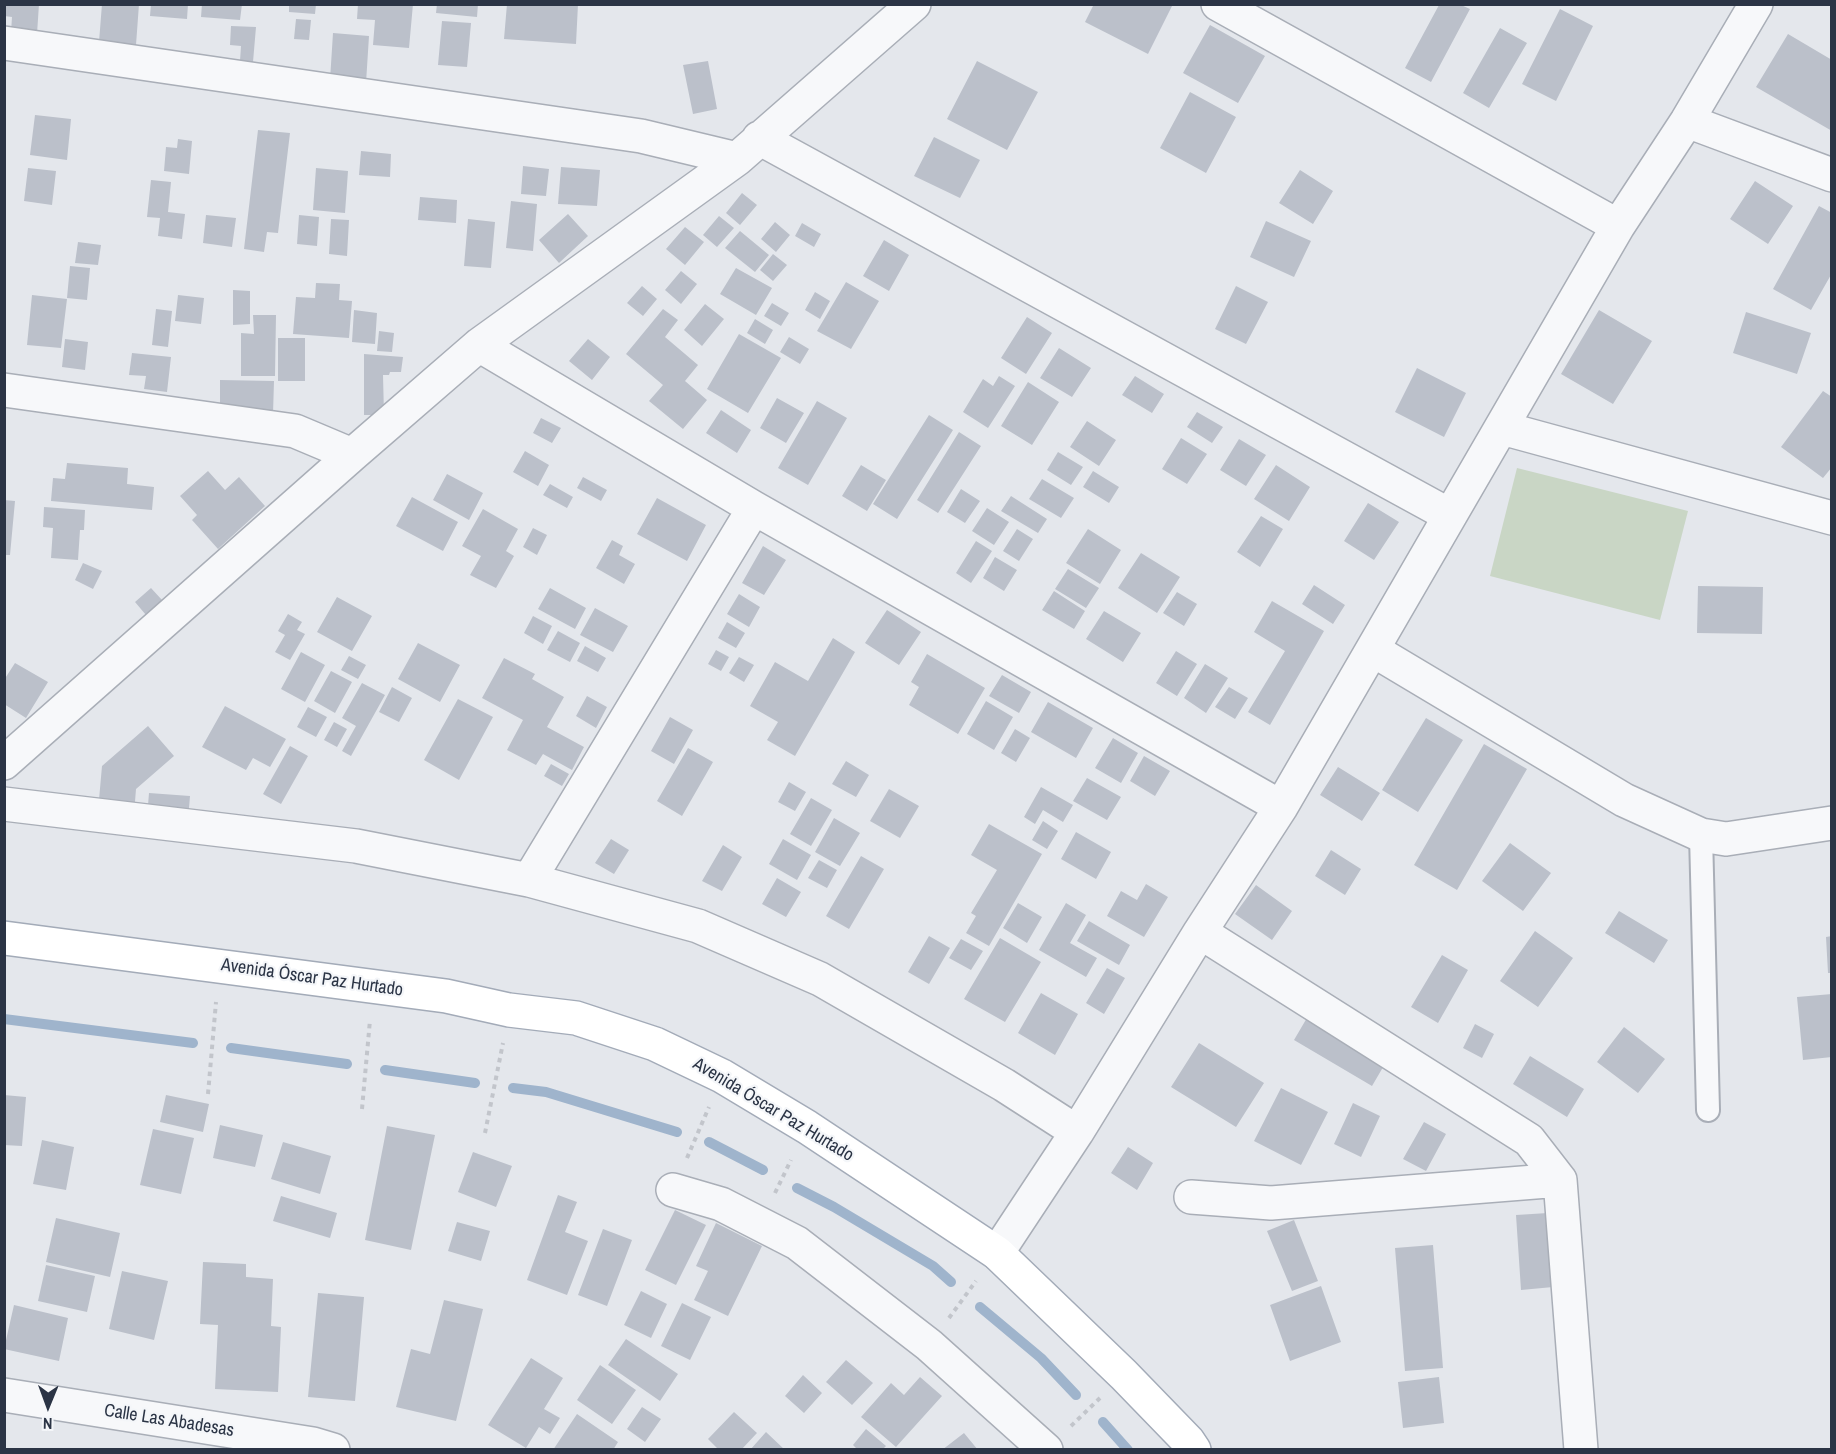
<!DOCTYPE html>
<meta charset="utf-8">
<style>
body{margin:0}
#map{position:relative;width:1836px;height:1454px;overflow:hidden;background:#e4e7ec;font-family:"Archivo Narrow",sans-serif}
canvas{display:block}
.frame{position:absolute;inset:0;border:6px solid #2b3445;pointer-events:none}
.north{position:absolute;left:18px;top:1376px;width:60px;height:60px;-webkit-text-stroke:4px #f4f6f9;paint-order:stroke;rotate:181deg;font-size:16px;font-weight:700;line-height:24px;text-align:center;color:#2b3445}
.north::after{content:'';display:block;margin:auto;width:21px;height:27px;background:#2b3445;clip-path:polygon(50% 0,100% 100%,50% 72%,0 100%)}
</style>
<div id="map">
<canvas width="1836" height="1454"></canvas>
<div class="frame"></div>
<div class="north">N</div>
</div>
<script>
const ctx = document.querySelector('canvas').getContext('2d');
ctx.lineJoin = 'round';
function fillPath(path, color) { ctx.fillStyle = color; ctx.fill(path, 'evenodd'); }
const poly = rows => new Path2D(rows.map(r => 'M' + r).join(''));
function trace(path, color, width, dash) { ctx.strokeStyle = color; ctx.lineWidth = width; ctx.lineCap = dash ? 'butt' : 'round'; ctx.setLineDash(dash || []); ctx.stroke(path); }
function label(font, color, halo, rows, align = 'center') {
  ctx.font = font + ' "Archivo Narrow",sans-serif'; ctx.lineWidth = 4.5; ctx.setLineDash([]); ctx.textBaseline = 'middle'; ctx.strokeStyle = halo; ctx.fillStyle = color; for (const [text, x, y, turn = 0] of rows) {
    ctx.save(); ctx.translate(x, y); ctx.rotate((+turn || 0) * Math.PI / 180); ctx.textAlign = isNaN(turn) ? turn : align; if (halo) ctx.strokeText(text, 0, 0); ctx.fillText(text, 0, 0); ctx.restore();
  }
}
fillPath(poly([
 [1517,468,1688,511,1660,620,1490,576]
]), '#c9d6c5');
trace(poly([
 [4,1019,193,1043],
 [231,1048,347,1064],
 [385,1070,475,1083],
 [513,1088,546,1092,677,1132],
 [709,1142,763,1170],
 [797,1188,834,1207,933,1266,951,1282],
 [980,1307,1041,1358,1076,1395],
 [1103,1422,1128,1450]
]), '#9fb4cc', 10);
fillPath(poly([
 [4,4,39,4,37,34,11,32,12,17,4,16],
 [102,4,139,4,136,45,99,42],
 [151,4,188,4,187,19,150,16],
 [202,4,242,4,240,20,201,17],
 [289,4,316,4,315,14,289,12],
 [358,4,413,4,409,48,373,45,375,20,357,19],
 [437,4,478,4,477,17,436,13],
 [507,4,578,4,576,44,504,39],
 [1094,4,1173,4,1148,54,1085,22],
 [1439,5,1461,5,1470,9,1431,82,1405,68],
 [1560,9,1593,26,1556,101,1522,84],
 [296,19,311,20,309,40,294,39],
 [442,21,471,23,467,67,438,65],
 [1210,25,1265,56,1238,103,1183,73],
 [231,26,256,27,253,62,240,61,241,46,230,45],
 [1500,28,1527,43,1489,108,1463,93],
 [333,33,369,36,366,83,330,80],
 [1788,34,1832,60,1832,131,1756,87],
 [708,61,717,109,693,114,683,65],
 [977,61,1038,92,1007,150,947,119],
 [1190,92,1236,117,1206,173,1160,148],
 [35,115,71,119,67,160,30,155],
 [258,130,290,133,278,233,267,232,264,252,244,249],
 [934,137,980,160,960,198,914,176],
 [178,139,192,141,189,174,164,171,166,147,177,148],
 [361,151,391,154,390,177,359,175],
 [523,166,549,169,546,196,521,194],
 [561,167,600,170,597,206,558,204],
 [28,168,56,171,52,205,24,201],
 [316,168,348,171,345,213,313,210],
 [1300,170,1333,191,1313,224,1279,203],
 [151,180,171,182,168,212,185,214,182,239,158,236,160,218,147,217],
 [1755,181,1793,206,1768,244,1730,219],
 [742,193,757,205,740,225,726,213],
 [420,197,457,200,456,223,418,220],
 [511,201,537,204,533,251,506,248],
 [1819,206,1832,213,1832,273,1811,310,1773,289],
 [568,214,588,236,559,263,539,240],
 [206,215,236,218,232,247,203,243],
 [299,215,319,217,317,246,297,244],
 [719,216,734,228,717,247,703,235],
 [331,219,349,220,347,256,329,254],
 [468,219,495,222,491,268,464,266],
 [1266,221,1311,241,1294,277,1250,257],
 [775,222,790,235,776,252,761,239],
 [802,223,821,234,814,247,795,236],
 [685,227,704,242,685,265,666,249],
 [740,231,769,255,755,272,725,248],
 [884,240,909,255,889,291,863,276],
 [78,242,101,245,98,265,75,263],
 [773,254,787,265,773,281,760,270],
 [70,266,90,268,87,300,67,298],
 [736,268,772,288,756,315,720,294],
 [681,271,697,284,681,304,665,290],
 [846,282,879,301,851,349,817,331],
 [316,283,340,284,339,300,352,301,349,338,293,334,296,297,315,298],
 [642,286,657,299,643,316,627,303],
 [1236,286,1268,302,1246,344,1215,329],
 [233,290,250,291,250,324,233,325],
 [815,292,830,301,820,319,805,310],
 [32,295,67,299,61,348,27,345],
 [178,295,204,298,201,324,175,321],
 [772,303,789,313,781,326,764,316],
 [705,304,724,319,702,346,684,330],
 [156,309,172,311,168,347,152,345],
 [663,309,678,320,665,337,698,365,685,381,707,400,683,429,649,401,663,385,626,354],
 [354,310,377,313,375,344,352,342],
 [1599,310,1652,341,1613,404,1561,374],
 [1746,312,1811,333,1797,374,1733,353],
 [253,315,276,315,275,376,241,376,241,333,254,334],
 [1027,317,1052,333,1026,374,1001,358],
 [755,319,773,330,765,344,747,333],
 [379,331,394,333,392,352,377,351],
 [739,334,781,358,748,413,707,389],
 [789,337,809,349,800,364,780,352],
 [278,338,305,338,305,381,278,381],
 [65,339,88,342,85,370,62,367],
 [588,339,610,357,592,380,569,361],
 [1059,348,1091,368,1072,397,1040,378],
 [132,353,171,357,167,392,144,389,146,376,129,375],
 [364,354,403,357,401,372,390,372,389,375,383,375,384,415,364,415],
 [1417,368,1466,393,1444,437,1395,412],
 [999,376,1015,386,988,428,963,412,983,379,993,386],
 [1135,376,1164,394,1152,413,1122,395],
 [220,380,274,381,273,414,220,414],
 [1028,382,1059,402,1032,445,1001,426],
 [1823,391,1832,397,1832,467,1823,478,1781,447],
 [777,398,804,413,786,443,760,428],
 [817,401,847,418,808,485,778,468],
 [721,410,751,430,737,453,706,433],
 [1197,412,1223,427,1212,443,1187,427],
 [929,415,953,430,897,519,873,504],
 [541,418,561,428,552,443,533,433],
 [1087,421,1116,440,1099,466,1070,447],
 [959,432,981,446,938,513,917,500],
 [1181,438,1207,454,1187,484,1162,469],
 [1239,439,1266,455,1246,486,1220,470],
 [525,451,549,465,538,486,513,472],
 [1058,452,1083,467,1071,485,1047,470],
 [67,463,128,468,127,484,154,487,152,510,51,501,53,478,65,479],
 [861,465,886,480,867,511,842,496],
 [1276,465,1310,487,1289,521,1254,499],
 [208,471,225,490,239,477,265,506,218,549,192,520,197,515,180,496],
 [1093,471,1119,487,1109,503,1083,487],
 [447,474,483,493,469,520,433,500],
 [583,477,607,490,601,501,577,488],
 [1042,479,1074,498,1061,518,1029,499],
 [550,484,573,497,567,508,543,495],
 [961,489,980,501,965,523,947,512],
 [1011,496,1047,519,1038,533,1001,511],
 [412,497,458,522,443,551,396,526],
 [657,498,706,525,687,561,637,534],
 [4,500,15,501,10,555,4,555],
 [1368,503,1399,522,1374,560,1344,541],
 [44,507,85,510,84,530,80,530,78,560,51,558,53,528,43,527],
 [987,508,1009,522,994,545,972,531],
 [483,509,518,529,506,551,514,556,496,588,470,575,481,556,462,546],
 [1261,516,1283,529,1260,567,1237,552],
 [533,528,547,535,537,555,523,547],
 [1017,529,1033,539,1019,561,1003,551],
 [1088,529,1121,550,1100,584,1066,563],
 [612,540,623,546,619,555,635,564,624,584,596,568],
 [976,541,992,551,971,583,956,573],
 [763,546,786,560,764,595,742,583],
 [1141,553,1180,577,1157,613,1118,588],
 [995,557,1017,570,1004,591,983,578],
 [83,563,102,571,93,589,75,580],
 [1068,569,1099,588,1086,608,1055,589],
 [1314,585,1345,605,1333,624,1302,604],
 [1698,586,1763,587,1762,634,1697,633],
 [151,588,162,600,146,615,135,602],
 [550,588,586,608,575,629,538,609],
 [1054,591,1085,611,1074,629,1042,610],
 [1177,592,1197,604,1184,626,1163,613],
 [739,594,760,607,749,627,727,614],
 [337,597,372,616,352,651,317,632],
 [1272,601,1324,631,1270,725,1248,712,1285,651,1254,632],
 [595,608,628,626,613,652,580,635],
 [887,610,921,632,899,665,865,643],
 [1104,611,1141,633,1123,662,1086,639],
 [288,614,302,622,297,630,305,634,290,660,275,652,285,635,278,631],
 [533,616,552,626,543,644,524,633],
 [727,622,745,633,736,648,718,638],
 [558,631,580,643,570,662,547,650],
 [833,638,855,652,795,756,767,740,778,722,750,706,775,662,808,681],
 [418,643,460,665,440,702,398,679],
 [585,646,606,658,598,672,577,661],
 [716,650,729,657,721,671,708,664],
 [1176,651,1197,664,1177,696,1156,683],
 [301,652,325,665,305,702,281,689],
 [927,654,985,688,958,734,909,705,919,687,911,682],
 [349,656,366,665,358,679,341,670],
 [739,657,754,665,744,682,729,673],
 [504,658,535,674,532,679,564,697,547,727,584,747,572,770,543,754,536,765,507,750,523,720,482,698],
 [15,663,48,682,26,718,4,704,4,680],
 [1205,664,1228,678,1206,713,1184,698],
 [331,671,352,682,335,713,314,701],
 [1002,675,1031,692,1019,713,989,696],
 [362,683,385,695,351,756,342,751,356,726,342,718],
 [392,687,412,698,399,722,379,712],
 [1229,687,1248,698,1235,719,1215,707],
 [587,696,607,707,596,728,576,716],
 [458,699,493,717,459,780,424,760],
 [986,701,1013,717,994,750,967,734],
 [1048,702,1093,728,1076,758,1031,732],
 [225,706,286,739,270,767,253,758,246,770,202,747],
 [308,707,327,717,316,737,297,727],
 [670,717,693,730,674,764,651,751],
 [1426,718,1463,740,1418,812,1382,790],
 [334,722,347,729,337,747,324,740],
 [148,726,174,756,136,789,134,814,98,811,102,766],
 [1015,729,1030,738,1016,762,1001,753],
 [1113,738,1138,753,1121,783,1095,768],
 [1484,744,1527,769,1457,890,1414,865],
 [290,746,308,756,281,804,263,794],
 [688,748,713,762,682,816,657,801],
 [1144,756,1170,771,1155,796,1130,781],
 [846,761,869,775,856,797,832,784],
 [551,764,569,774,562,786,544,776],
 [1338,767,1380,793,1362,821,1320,795],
 [1087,778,1121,797,1107,820,1073,801],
 [789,782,806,792,795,811,778,802],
 [1041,787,1073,805,1063,822,1043,810,1035,824,1024,817],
 [889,789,919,806,900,838,870,821],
 [149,793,190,796,188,820,147,818],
 [811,798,832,810,811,846,790,834],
 [834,818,860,833,840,866,815,852],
 [1043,821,1058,831,1047,849,1032,840],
 [989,824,1042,854,989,946,966,933,976,916,971,913,997,870,971,855],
 [1076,832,1111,852,1096,879,1061,859],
 [611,839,629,850,614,874,595,863],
 [783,839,811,855,797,880,769,864],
 [1510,843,1551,873,1523,911,1482,881],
 [723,845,742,857,722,891,702,881],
 [1331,850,1361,869,1345,895,1315,876],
 [861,856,884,869,849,929,826,916],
 [819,860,837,870,827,888,808,878],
 [777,878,801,892,786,917,762,904],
 [1146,884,1168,897,1144,937,1107,916,1121,891,1137,900],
 [1256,885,1292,911,1272,940,1235,914],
 [1018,903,1042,917,1027,943,1003,928],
 [1066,903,1086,915,1070,943,1097,958,1086,977,1039,950],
 [1619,911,1668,940,1654,963,1605,933],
 [1089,921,1130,945,1119,965,1077,941],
 [1535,931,1573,958,1538,1007,1500,981],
 [929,936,950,948,929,984,908,972],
 [1832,936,1832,973,1828,973,1826,937],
 [1000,938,1041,962,1005,1022,964,999],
 [961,939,983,951,971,970,949,958],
 [1442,955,1468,970,1438,1023,1411,1007],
 [1107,968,1125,978,1104,1014,1086,1003],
 [1041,993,1078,1014,1055,1055,1018,1033],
 [1832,994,1832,1057,1803,1060,1797,997],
 [1311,1011,1389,1057,1372,1086,1294,1040],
 [1475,1024,1494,1034,1482,1058,1463,1048],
 [1624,1027,1665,1059,1638,1093,1597,1062],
 [1199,1043,1264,1083,1236,1127,1171,1087],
 [1530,1056,1584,1089,1567,1117,1513,1084],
 [1281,1088,1328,1112,1301,1165,1254,1141],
 [4,1095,26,1097,22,1146,4,1145],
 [166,1095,209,1104,203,1132,160,1122],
 [1353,1103,1380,1116,1361,1157,1334,1144],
 [1424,1122,1446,1134,1426,1171,1403,1159],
 [220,1125,263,1135,255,1167,213,1158],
 [387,1126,435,1135,411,1250,365,1240],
 [153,1129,194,1138,181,1194,140,1185],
 [42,1140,74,1147,66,1190,33,1184],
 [283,1142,331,1156,320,1194,271,1179],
 [1128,1147,1153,1163,1137,1190,1111,1173],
 [473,1152,512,1166,496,1207,458,1192],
 [558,1195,577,1202,565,1232,588,1241,567,1295,527,1280],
 [281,1196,337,1213,330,1238,273,1221],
 [675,1210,706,1225,676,1285,645,1270],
 [1548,1213,1553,1287,1521,1290,1516,1215],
 [56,1218,120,1233,110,1277,46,1262],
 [1294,1220,1318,1281,1292,1291,1267,1231],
 [457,1222,490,1231,481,1261,448,1251],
 [716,1223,762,1246,728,1316,694,1300,708,1271,696,1266],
 [603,1229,632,1240,607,1306,578,1295],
 [1433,1245,1443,1368,1405,1371,1395,1248],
 [203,1262,246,1264,246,1277,273,1279,271,1326,281,1327,278,1392,215,1389,218,1325,200,1324],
 [46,1265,95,1276,87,1312,38,1301],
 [122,1271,168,1281,154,1340,109,1329],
 [1321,1286,1341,1342,1290,1361,1270,1305],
 [641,1291,667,1304,651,1338,624,1325],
 [318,1293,364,1297,355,1401,308,1397],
 [444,1300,483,1309,456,1421,396,1407,411,1349,430,1354],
 [682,1303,711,1317,690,1360,661,1346],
 [14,1305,68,1318,59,1361,4,1349],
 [626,1339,678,1374,660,1401,608,1365],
 [531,1358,563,1378,544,1409,560,1418,550,1434,539,1427,526,1448,488,1425],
 [846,1360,873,1383,852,1405,826,1382],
 [600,1365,636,1390,612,1424,577,1400],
 [803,1375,822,1393,804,1413,785,1396],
 [920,1377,942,1396,896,1447,861,1417,891,1383,904,1395],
 [1439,1377,1444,1423,1403,1428,1398,1382],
 [642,1407,661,1419,645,1442,627,1429],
 [734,1412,757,1433,741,1450,719,1450,708,1439],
 [577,1414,618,1442,613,1450,553,1450],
 [866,1429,886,1446,882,1450,858,1450,853,1445],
 [766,1432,785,1450,750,1450],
 [964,1433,978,1450,942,1450]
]), '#bbc0ca');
const service = poly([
 [1701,835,1708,1110]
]);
const minor = poly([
 [1218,4,1618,226],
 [4,43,641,136,737,159],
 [1687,121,1832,175],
 [759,138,1449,515],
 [479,345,754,508,1281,807],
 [4,390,295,431,352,455],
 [1502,428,1832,518],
 [1373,650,1624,800,1701,835,1726,839,1832,823],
 [4,763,352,455,479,345,737,159,914,4],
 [4,804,356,846,529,880,698,926,820,979,1004,1085,1077,1132],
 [529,880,754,508],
 [1200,932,1529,1140,1560,1180,1581,1450],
 [673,1190,721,1204,797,1243,929,1345,1046,1450],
 [1191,1197,1271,1203,1560,1180],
 [997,1253,1077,1132,1200,932,1281,807,1618,226,1687,121,1756,4],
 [4,1395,313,1444,333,1450]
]);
const primary = poly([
 [4,938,446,996,509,1010,576,1018,655,1044,722,1076,807,1127,997,1253,1124,1375,1188,1441,1194,1450]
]);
trace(service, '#a9aeb7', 26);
trace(minor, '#a9aeb7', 36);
trace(primary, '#a3abb8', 36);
trace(poly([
 [208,1094,216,1002],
 [362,1109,370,1020],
 [485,1133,503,1043],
 [687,1158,709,1107],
 [775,1193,791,1160],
 [949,1318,976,1281],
 [1071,1426,1100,1398]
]), '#c2c5cb', 4, [4.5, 4.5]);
trace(service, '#f7f8fa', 22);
trace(minor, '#f7f8fa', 33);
trace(primary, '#fff', 33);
label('18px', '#2b3445', '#f4f6f9', [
 ["Avenida Óscar Paz Hurtado",312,978,8],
 ["Avenida Óscar Paz Hurtado",773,1110,31],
 ["Calle Las Abadesas",169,1421,9]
]);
</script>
